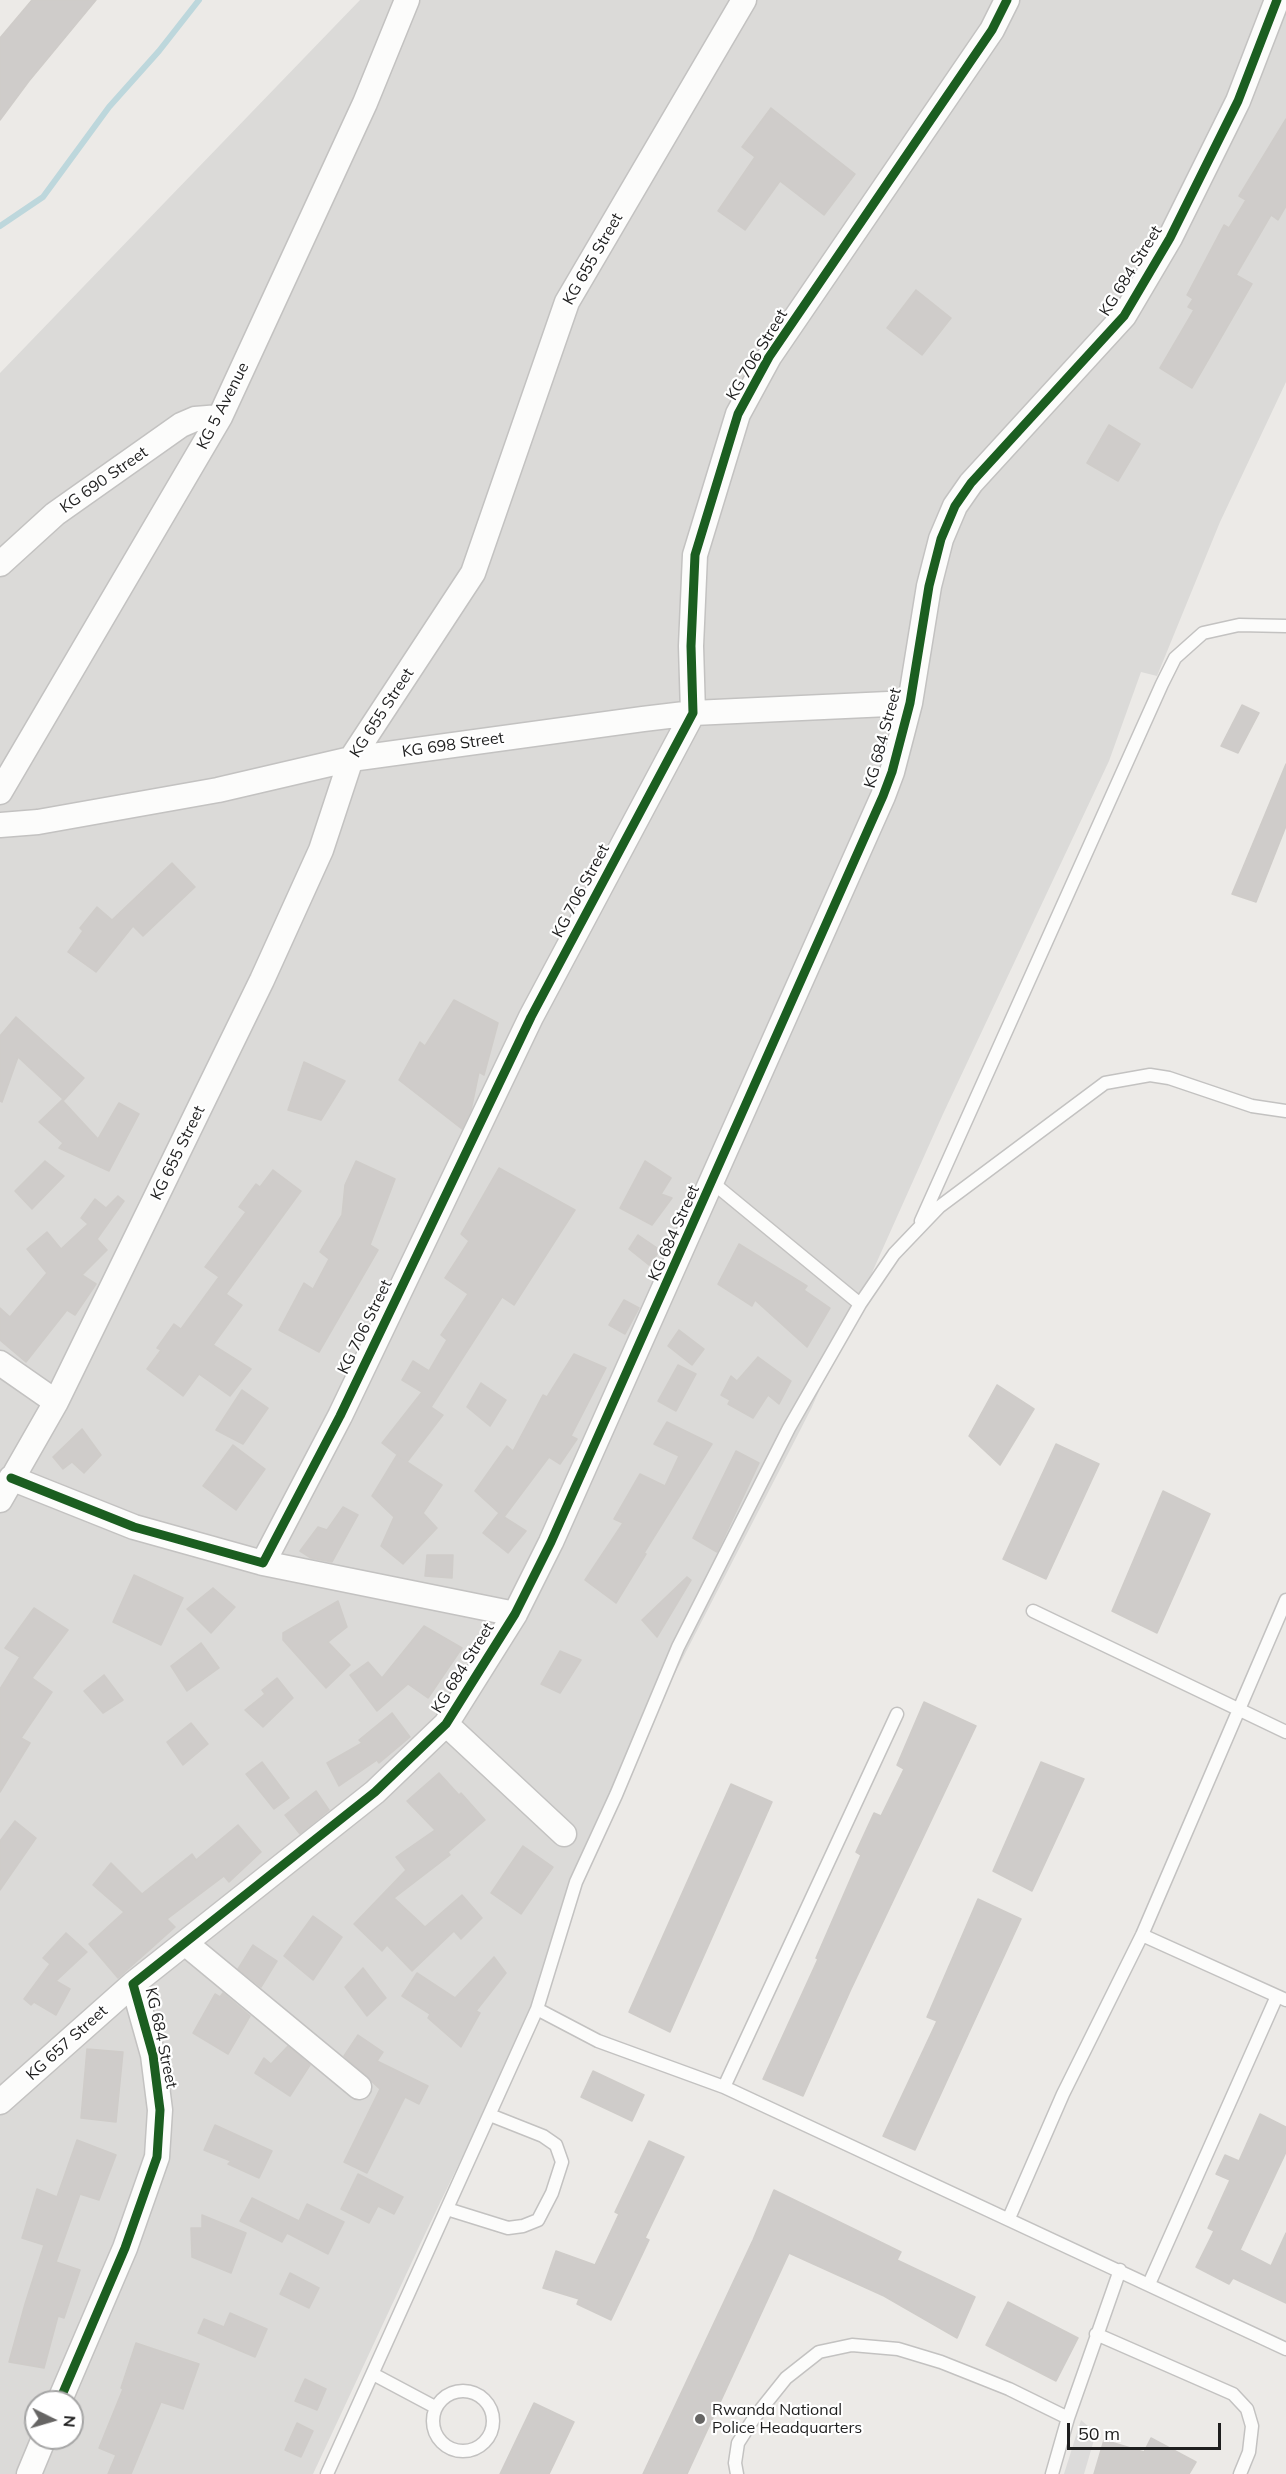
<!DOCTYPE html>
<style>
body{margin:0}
#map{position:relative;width:1286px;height:2474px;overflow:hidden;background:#eceae7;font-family:Mulish,sans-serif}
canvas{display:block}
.north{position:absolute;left:24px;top:2390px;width:60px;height:60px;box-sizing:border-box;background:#fff;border:2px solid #a5a5a5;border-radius:50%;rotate:95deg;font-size:16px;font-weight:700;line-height:24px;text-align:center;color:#1e1e1e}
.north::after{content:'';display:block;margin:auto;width:21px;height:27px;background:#666564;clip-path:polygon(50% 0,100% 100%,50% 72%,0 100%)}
.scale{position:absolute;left:1067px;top:2423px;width:154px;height:27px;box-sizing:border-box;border:3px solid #1e1e1e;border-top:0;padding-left:8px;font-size:18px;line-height:21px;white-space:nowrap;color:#1e1e1e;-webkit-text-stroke:4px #fff;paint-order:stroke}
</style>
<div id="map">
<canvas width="1286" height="2474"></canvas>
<div class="north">N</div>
<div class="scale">50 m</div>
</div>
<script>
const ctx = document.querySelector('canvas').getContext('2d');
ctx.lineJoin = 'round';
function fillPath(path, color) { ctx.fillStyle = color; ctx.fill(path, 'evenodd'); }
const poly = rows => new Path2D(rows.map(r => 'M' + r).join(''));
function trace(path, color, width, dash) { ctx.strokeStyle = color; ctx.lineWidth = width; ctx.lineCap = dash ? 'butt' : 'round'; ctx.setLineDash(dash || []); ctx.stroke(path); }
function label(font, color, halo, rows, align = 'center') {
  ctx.font = font + ' Mulish,sans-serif'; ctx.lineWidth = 4.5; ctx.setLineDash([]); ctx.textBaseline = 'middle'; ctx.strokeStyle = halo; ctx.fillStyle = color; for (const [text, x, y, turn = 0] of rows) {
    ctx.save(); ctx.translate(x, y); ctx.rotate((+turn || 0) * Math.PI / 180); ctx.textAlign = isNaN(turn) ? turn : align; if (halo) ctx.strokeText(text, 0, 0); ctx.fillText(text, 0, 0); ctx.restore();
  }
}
fillPath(poly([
 [360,0,1286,0,1286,382,1220,522,1157,676,1141,672,1109,761,943,1114,811,1409,584,1850,537,2002,424,2236,313,2474,0,2474,0,373],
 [36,2402,72,2402,72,2438,36,2438]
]), '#dbdad8');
fillPath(poly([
 [1081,2420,1096,2433,1084,2474,1064,2474]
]), '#dcdbda');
trace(poly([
 [0,226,43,197,109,107,159,51,199,0]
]), '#bdd7dc', 6);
const building = poly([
 [32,0,96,0,29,81,0,120,0,38,32,0],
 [771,108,855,174,824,215,780,181,745,230,718,211,755,157,742,147,771,108],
 [1286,119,1286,206,1278,220,1271,215,1236,275,1252,284,1192,388,1160,368,1194,310,1188,307,1193,299,1187,295,1224,225,1229,228,1246,200,1239,196,1286,119],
 [916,290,951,318,922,355,887,328,916,290],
 [1109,425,1140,444,1118,481,1087,463,1109,425],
 [1242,705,1259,713,1238,753,1221,746,1242,705],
 [1286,764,1286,826,1256,902,1232,894,1286,764],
 [172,863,195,887,143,936,133,926,96,972,68,952,83,931,80,928,97,907,112,920,172,863],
 [454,1000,498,1023,484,1075,479,1072,471,1110,462,1129,399,1080,420,1042,425,1046,454,1000],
 [16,1017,84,1078,64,1100,18,1057,2,1102,0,1101,0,1036,16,1017],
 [304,1062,345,1081,321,1120,288,1110,304,1062],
 [62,1100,98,1139,119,1103,139,1114,109,1171,59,1148,63,1143,39,1122,62,1100],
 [45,1161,64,1176,32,1209,15,1191,45,1161],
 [356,1161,395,1179,370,1245,378,1250,319,1352,279,1330,304,1283,313,1289,329,1259,320,1252,342,1215,345,1185,356,1161],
 [645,1161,671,1178,661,1194,672,1198,652,1225,620,1208,645,1161],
 [499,1168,575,1210,514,1305,502,1297,431,1407,443,1415,407,1462,442,1485,423,1513,437,1528,403,1564,381,1546,394,1517,372,1496,397,1455,404,1460,382,1443,422,1392,402,1380,413,1361,429,1371,447,1340,441,1335,468,1294,445,1278,469,1241,461,1234,499,1168],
 [273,1170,301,1191,226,1294,242,1305,213,1345,251,1369,230,1396,199,1374,183,1396,147,1369,161,1350,157,1348,174,1324,181,1329,219,1277,205,1267,246,1212,239,1207,256,1184,260,1187,273,1170],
 [118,1196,124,1201,97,1239,107,1250,82,1275,96,1284,75,1315,67,1310,26,1362,0,1340,0,1308,10,1317,47,1273,27,1249,47,1232,61,1249,88,1224,81,1218,95,1199,106,1208,118,1196],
 [638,1235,660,1250,649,1265,629,1249,638,1235],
 [739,1244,807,1286,804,1290,830,1308,807,1347,755,1300,752,1306,718,1284,739,1244],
 [624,1300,639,1308,625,1334,609,1325,624,1300],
 [679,1330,704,1349,692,1365,668,1346,679,1330],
 [574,1354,606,1368,571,1436,577,1439,560,1464,549,1457,504,1517,526,1531,508,1553,483,1533,499,1513,475,1491,507,1446,513,1451,543,1395,547,1397,574,1354],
 [758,1357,791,1381,779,1404,768,1395,753,1418,728,1404,730,1400,721,1395,731,1376,737,1381,758,1357],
 [678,1365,696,1374,676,1411,658,1401,678,1365],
 [481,1383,506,1400,490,1426,467,1407,481,1383],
 [997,1385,1034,1409,1000,1465,969,1436,997,1385],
 [242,1390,268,1408,243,1444,216,1430,242,1390],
 [667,1422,712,1444,644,1553,646,1554,616,1603,585,1580,623,1523,614,1519,640,1474,665,1486,679,1456,654,1444,667,1422],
 [82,1429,101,1455,84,1473,72,1462,63,1469,53,1457,82,1429],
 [1056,1444,1099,1464,1046,1579,1003,1559,1056,1444],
 [233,1445,265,1469,236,1510,203,1486,233,1445],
 [736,1451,759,1463,717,1552,693,1538,736,1451],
 [1163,1491,1210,1514,1157,1633,1112,1611,1163,1491],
 [343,1507,358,1515,332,1562,311,1558,300,1551,318,1527,327,1530,343,1507],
 [427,1555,453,1555,452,1578,425,1576,427,1555],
 [134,1575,183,1598,161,1645,113,1622,134,1575],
 [687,1577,691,1580,657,1637,642,1620,687,1577],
 [213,1588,235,1607,211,1633,187,1609,213,1588],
 [338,1601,347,1627,328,1642,350,1665,326,1688,283,1640,283,1633,338,1601],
 [34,1608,68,1630,32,1678,52,1692,21,1738,30,1743,0,1792,0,1689,20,1657,5,1648,34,1608],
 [424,1626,462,1648,428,1698,408,1684,377,1711,350,1675,368,1662,382,1678,424,1626],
 [201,1643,219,1668,187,1691,171,1666,201,1643],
 [560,1651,581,1660,560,1693,541,1684,560,1651],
 [104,1675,123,1700,103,1713,84,1691,104,1675],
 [277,1678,293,1698,263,1727,245,1710,265,1694,262,1690,277,1678],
 [924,1702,976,1726,851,1989,803,2096,763,2079,818,1959,816,1958,861,1855,856,1852,874,1813,881,1816,904,1769,897,1765,924,1702],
 [392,1713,410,1737,379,1763,377,1760,339,1786,327,1763,362,1743,359,1740,392,1713],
 [191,1723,208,1744,183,1765,167,1742,191,1723],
 [262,1762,289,1798,274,1809,246,1774,262,1762],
 [1041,1762,1084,1779,1032,1891,993,1871,1041,1762],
 [439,1773,459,1795,461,1793,485,1820,448,1852,450,1855,394,1898,425,1927,462,1895,482,1918,461,1939,454,1931,412,1971,387,1945,382,1951,354,1924,406,1870,396,1857,435,1830,407,1801,439,1773],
 [731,1784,772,1802,670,2032,629,2012,731,1784],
 [316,1791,329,1810,300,1834,285,1815,316,1791],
 [15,1821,36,1838,0,1890,0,1841,15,1821],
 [238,1825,261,1852,229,1882,224,1876,167,1919,175,1927,118,1978,89,1944,124,1912,93,1885,111,1863,142,1894,192,1854,196,1860,238,1825],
 [523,1846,553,1867,521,1914,491,1893,523,1846],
 [978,1899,1021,1919,915,2150,883,2136,937,2021,927,2017,978,1899],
 [313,1916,342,1937,313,1980,284,1956,313,1916],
 [66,1933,87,1952,56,1981,70,1989,56,2015,34,2002,31,2005,24,1999,50,1964,43,1958,66,1933],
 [253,1945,277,1961,261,1987,238,1969,253,1945],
 [494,1957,506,1973,476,2011,480,2013,461,2047,428,2018,430,2014,402,1996,417,1973,455,1998,494,1957],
 [363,1968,386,1998,367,2016,345,1987,363,1968],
 [223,1993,250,2016,228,2054,193,2033,215,1994,220,1997,223,1993],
 [358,2035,383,2052,377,2061,428,2086,419,2104,405,2097,367,2173,344,2162,380,2089,344,2056,358,2035],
 [288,2046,310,2065,290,2096,255,2073,264,2058,271,2064,288,2046],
 [87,2049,123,2052,116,2122,81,2118,87,2049],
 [593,2071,644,2095,632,2121,581,2097,593,2071],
 [1260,2114,1286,2127,1286,2152,1240,2250,1271,2266,1286,2233,1286,2303,1233,2278,1229,2284,1196,2267,1214,2231,1208,2228,1230,2180,1216,2174,1225,2155,1239,2161,1260,2114],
 [215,2125,272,2151,259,2178,228,2164,231,2161,204,2150,215,2125],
 [77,2140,116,2155,99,2200,80,2194,56,2262,80,2270,64,2318,58,2316,44,2368,9,2362,25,2304,44,2245,22,2238,37,2189,57,2197,77,2140],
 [649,2141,684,2157,645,2238,649,2240,611,2320,577,2304,579,2299,543,2288,556,2251,595,2265,619,2214,615,2212,649,2141],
 [358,2174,403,2197,394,2214,378,2206,369,2223,341,2209,358,2174],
 [774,2190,901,2252,897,2260,975,2297,957,2338,884,2296,789,2253,687,2474,643,2474,753,2240,774,2190],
 [252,2198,299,2221,307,2204,344,2222,328,2254,287,2233,282,2242,240,2221,252,2198],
 [202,2215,246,2233,231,2273,192,2257,191,2228,202,2228,202,2215],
 [290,2273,319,2288,309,2308,280,2294,290,2273],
 [1008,2302,1078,2338,1056,2381,986,2345,1008,2302],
 [230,2313,267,2329,255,2357,198,2333,204,2319,224,2327,230,2313],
 [136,2343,199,2364,183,2409,161,2402,131,2474,108,2474,116,2455,99,2448,123,2389,121,2388,136,2343],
 [305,2379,326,2389,317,2410,295,2401,305,2379],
 [534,2403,574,2422,549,2474,500,2474,534,2403],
 [297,2423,313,2431,301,2457,285,2450,297,2423],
 [1151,2438,1196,2462,1189,2474,1094,2474,1104,2440,1144,2452,1151,2438]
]);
fillPath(building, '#cfccca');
trace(building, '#cfccc9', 1.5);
const lane = poly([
 [713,1183,860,1304],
 [921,1221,1162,684,1175,658,1203,633,1239,625,1286,626],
 [1033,1611,1286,1732],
 [1142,1935,1286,2000],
 [537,2009,598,2041,724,2087,1286,2349],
 [724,2087,897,1714],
 [447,2209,508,2228,523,2226,538,2220,552,2193,562,2162,556,2145,543,2136,490,2115],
 [1009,2218,1063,2094,1142,1935,1286,1600],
 [1149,2284,1277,1996],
 [1096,2334,1233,2394,1247,2409,1252,2426,1249,2452,1240,2474],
 [373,2374,435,2407],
 '433 2421a30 30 0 1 1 60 0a30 30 0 1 1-60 0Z',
 [327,2474,537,2009,576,1882,616,1795,678,1647,789,1428,860,1304,894,1254,939,1207,1105,1083,1150,1075,1169,1078,1252,1106,1286,1111],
 [737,2474,735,2463,738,2443,754,2418,786,2378,819,2352,852,2345,898,2349,941,2362,1009,2389,1068,2418],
 [1052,2474,1068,2418,1120,2270]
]);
const street = poly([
 [0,564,55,514,181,425,195,419,220,417],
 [0,792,220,417,365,103,407,0],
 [0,825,38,822,218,790,351,759,643,719,693,713,910,703],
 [0,1363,56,1402],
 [11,1478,134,1527,263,1563,340,1416,531,1017,693,713,691,646,695,555,738,414,769,357,992,30,1007,0],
 [0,1500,56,1402,262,980,321,850,351,759,473,573,567,302,744,0],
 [263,1563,515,1614],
 [446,1724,564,1834],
 [185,1943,359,2087],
 [0,2102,133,1984],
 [59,2402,125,2248,157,2157,160,2110,153,2055,133,1984,375,1792,446,1724,515,1614,551,1542,883,796,892,772,910,703,929,586,941,539,955,506,971,483,1124,316,1170,238,1238,101,1277,0],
 [29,2474,44,2438]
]);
trace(lane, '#c3c2c1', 15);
trace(street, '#c3c2c1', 27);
trace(lane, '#fcfcfb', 12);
trace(street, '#fcfcfb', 24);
trace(poly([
 [11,1478,134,1527,263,1563,340,1416,531,1017,693,713,691,646,695,555,738,414,769,357,992,30,1007,0],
 [59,2402,125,2248,157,2157,160,2110,153,2055,133,1984,375,1792,446,1724,515,1614,551,1542,883,796,892,772,910,703,929,586,941,539,955,506,971,483,1124,316,1170,238,1238,101,1277,0]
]), '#1b5e20', 9);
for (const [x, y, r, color] of [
 [700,2419,6,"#666564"]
]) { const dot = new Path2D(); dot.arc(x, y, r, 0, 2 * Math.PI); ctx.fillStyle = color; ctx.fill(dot); trace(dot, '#fff', 2); }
label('16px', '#1e1e1e', '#fff', [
 ["KG 655 Street",593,259,-60],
 ["KG 684 Street",1131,271,-58],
 ["KG 706 Street",757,355,-59],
 ["KG 5 Avenue",223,406,-63],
 ["KG 690 Street",104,480,-35],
 ["KG 655 Street",382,713,-57],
 ["KG 684 Street",883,738,-75],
 ["KG 698 Street",453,745,-8],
 ["KG 706 Street",581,891,-62],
 ["KG 655 Street",178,1153,-64],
 ["KG 684 Street",674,1233,-66],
 ["KG 706 Street",365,1327,-64],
 ["KG 684 Street",463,1668,-58],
 ["KG 684 Street",161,2038,78],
 ["KG 657 Street",67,2043,-42]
]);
label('16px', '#1e1e1e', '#fff', [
 ["Rwanda National",712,2410],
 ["Police Headquarters",712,2428]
], 'left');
</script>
